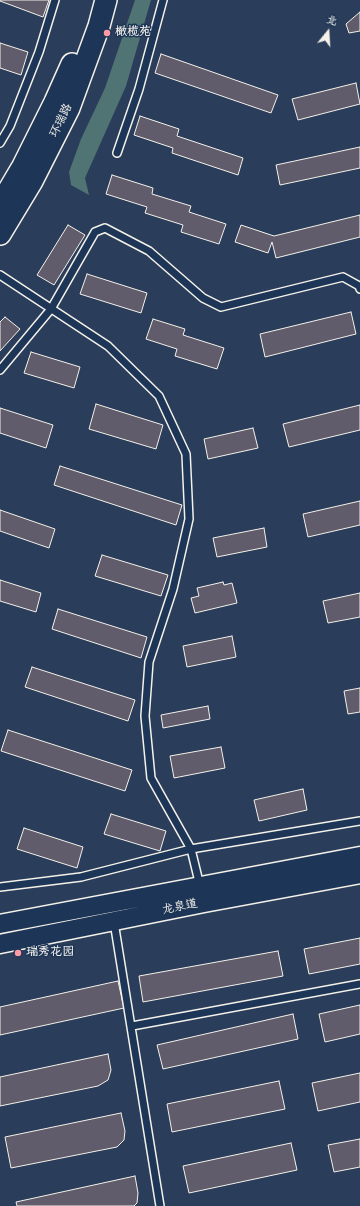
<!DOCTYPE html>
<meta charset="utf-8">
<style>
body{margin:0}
#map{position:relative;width:360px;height:1206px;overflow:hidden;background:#2a3d5b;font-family:Kalam,"LXGW WenKai TC",sans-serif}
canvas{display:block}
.north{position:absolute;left:308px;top:12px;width:40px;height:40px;-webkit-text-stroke:3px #1d3557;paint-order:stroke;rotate:18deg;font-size:11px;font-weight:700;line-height:16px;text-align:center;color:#f4f1e8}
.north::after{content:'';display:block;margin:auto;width:14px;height:18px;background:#f4f1e8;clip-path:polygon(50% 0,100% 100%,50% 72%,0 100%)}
</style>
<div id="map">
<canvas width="360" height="1206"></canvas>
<div class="north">北</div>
</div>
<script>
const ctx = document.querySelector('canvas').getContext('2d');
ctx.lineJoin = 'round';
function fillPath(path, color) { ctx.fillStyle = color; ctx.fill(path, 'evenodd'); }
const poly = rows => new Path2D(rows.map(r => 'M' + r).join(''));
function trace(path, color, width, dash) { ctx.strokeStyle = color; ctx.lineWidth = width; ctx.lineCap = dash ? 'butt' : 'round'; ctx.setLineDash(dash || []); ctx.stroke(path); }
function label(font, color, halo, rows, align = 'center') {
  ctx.font = font + ' Kalam,"LXGW WenKai TC",sans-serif'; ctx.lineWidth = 3; ctx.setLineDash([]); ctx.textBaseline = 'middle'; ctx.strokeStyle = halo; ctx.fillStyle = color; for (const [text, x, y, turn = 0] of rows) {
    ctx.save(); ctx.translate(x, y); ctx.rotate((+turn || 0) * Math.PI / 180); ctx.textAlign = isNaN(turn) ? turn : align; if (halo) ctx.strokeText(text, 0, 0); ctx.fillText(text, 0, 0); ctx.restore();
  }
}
fillPath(poly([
 [135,0,151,0,126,86,85,178,89,195,71,185,69,172,81,139,105,88]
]), '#507374');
const building = poly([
 [0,0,49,0,43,17,0,1,0,0],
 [360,12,360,31,349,33,346,24,360,12],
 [0,43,28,52,21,75,0,68,0,43],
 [161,54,278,95,271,113,155,73,161,54],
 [356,83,360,104,298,120,292,99,356,83],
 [140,116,179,129,177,136,243,158,238,175,172,153,173,148,134,135,140,116],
 [360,147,360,168,280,185,276,165,360,147],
 [112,175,153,188,152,194,191,206,189,212,226,224,219,244,181,232,183,225,145,213,147,207,106,194,112,175],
 [360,215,360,237,276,258,272,242,268,253,235,242,241,225,274,236,360,215],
 [68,225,85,235,54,285,37,275,68,225],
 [87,274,147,293,141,313,80,294,87,274],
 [351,312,356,334,265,357,260,334,351,312],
 [5,317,20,329,0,351,0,322,5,317],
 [153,319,185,329,183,335,224,348,217,369,175,356,177,349,146,339,153,319],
 [31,352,80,367,74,388,24,373,31,352],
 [96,404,163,425,156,449,89,429,96,404],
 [360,405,360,430,289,447,283,424,360,405],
 [0,408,53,425,46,448,0,433,0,408],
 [253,428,258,448,208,459,204,439,253,428],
 [60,466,182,505,176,525,54,485,60,466],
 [360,501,360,525,308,537,303,514,360,501],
 [0,510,55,529,49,548,0,531,0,510],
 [264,528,267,547,217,557,213,538,264,528],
 [102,555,168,575,161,596,95,576,102,555],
 [0,580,41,593,36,612,0,601,0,580],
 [223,582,224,585,232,583,237,603,195,613,191,598,199,596,197,588,223,582],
 [360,593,360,617,328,623,323,601,360,593],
 [58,609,147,637,141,658,52,629,58,609],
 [232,636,236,657,187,667,183,646,232,636],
 [32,667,135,700,128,721,25,687,32,667],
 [360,688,360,712,348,714,344,691,360,688],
 [208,706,210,719,163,728,161,715,208,706],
 [8,730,132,770,125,791,1,751,8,730],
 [221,747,225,768,174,778,170,756,221,747],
 [303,789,307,810,259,821,254,800,303,789],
 [111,814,166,831,160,851,104,834,111,814],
 [24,828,83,847,77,868,17,849,24,828],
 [360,938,360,964,309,974,304,949,360,938],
 [278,951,283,976,143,1002,139,976,278,951],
 [118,981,124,1008,0,1035,0,1007,118,981],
 [360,1005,360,1034,325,1042,319,1014,360,1005],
 [293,1014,298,1039,163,1069,157,1045,293,1014],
 [108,1054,111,1070,108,1080,98,1086,0,1106,0,1077,108,1054],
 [360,1073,360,1102,318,1111,312,1083,360,1073],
 [279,1081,285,1109,172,1132,167,1104,279,1081],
 [121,1113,125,1131,124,1140,117,1147,11,1168,5,1137,121,1113],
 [360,1139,360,1167,334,1172,328,1145,360,1139],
 [291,1143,297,1170,189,1193,183,1166,291,1143],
 [135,1176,138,1193,137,1203,134,1206,17,1206,16,1202,135,1176]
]);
fillPath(building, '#605c6c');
trace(building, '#f4f1e8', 1);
const service = poly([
 [0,143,10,126,39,52,55,0],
 [117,153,139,89,163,0],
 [0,275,108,346,159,396,186,454,189,519,173,589,149,662,145,716,151,778,191,849,200,886],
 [0,370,51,309,95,232,105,228,149,251,203,298,221,307,343,277,359,286,360,289],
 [0,887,81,877,191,849,360,821],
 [114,922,160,1206],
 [132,1026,360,984]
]);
const tertiary = poly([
 [0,924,360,856],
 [0,944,204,903,360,874]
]);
const secondary = poly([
 [0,205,23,166,55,102,72,64],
 [0,234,32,181,69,108,99,26,106,0]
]);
trace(service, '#f4f1e8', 10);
trace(tertiary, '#f4f1e8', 21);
trace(secondary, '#f4f1e8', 24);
trace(service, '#1d3557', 7);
trace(tertiary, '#1d3557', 18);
trace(secondary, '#1d3557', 21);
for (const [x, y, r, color] of [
 [107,33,4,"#ff9aa2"],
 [18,953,4,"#ff9aa2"]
]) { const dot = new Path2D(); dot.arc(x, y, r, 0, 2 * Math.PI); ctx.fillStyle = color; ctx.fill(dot); trace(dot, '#1d3557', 1.5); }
label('bold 12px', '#f4f1e8', '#1d3557', [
 ["橄榄苑",115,33],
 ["瑞秀花园",26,953]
], 'left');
label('12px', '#f4f1e8', '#1d3557', [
 ["环瑞路",62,121,-64],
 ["龙泉道",180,908,-11]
]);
</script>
